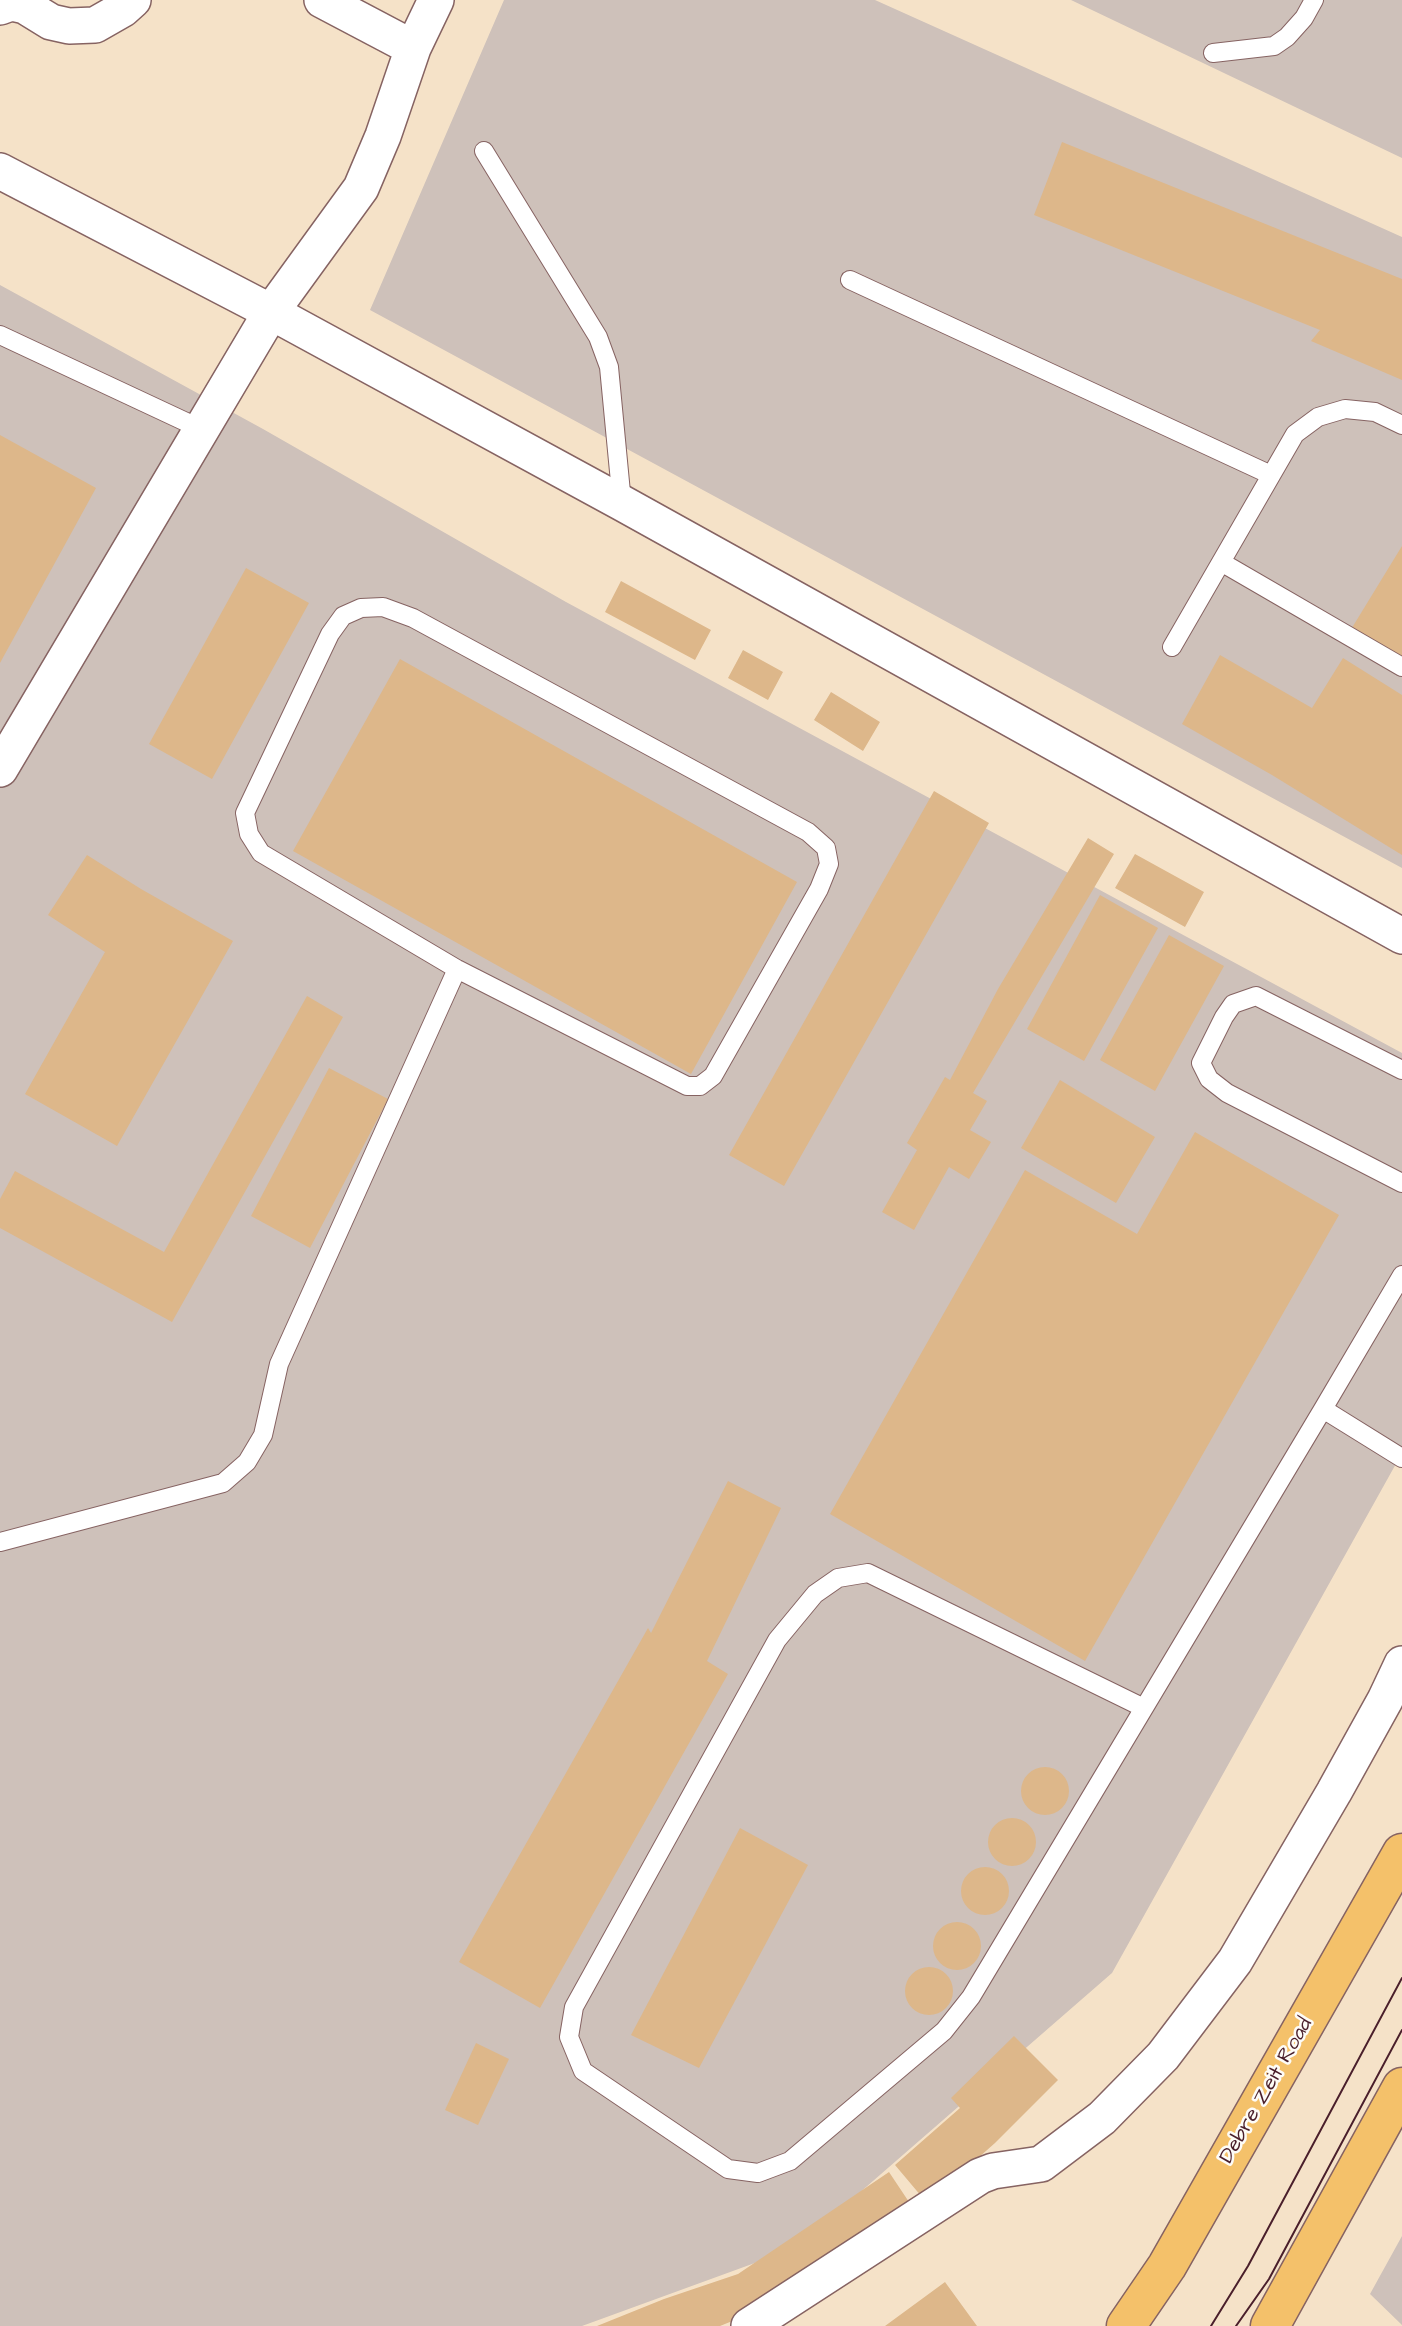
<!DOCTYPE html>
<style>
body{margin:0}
canvas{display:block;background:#f5e2c8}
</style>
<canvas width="1402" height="2326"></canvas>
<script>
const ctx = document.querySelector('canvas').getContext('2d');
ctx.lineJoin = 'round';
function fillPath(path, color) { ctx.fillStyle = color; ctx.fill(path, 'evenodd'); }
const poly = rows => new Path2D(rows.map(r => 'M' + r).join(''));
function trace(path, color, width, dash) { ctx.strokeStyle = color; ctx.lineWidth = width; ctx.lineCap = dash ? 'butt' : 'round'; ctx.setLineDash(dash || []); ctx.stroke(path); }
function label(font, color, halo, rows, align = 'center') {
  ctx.font = font + ' "Architects Daughter",sans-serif'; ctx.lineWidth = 5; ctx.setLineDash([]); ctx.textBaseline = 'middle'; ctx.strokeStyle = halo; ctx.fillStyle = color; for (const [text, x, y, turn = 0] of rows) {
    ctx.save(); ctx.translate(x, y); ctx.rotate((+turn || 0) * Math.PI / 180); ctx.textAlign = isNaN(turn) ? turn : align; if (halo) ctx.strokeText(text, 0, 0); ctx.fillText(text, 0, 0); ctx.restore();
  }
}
fillPath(poly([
 [504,0,875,0,1402,237,1402,868,370,310],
 [1071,0,1402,0,1402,158],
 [0,285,263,429,566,602,1402,1053,1402,1453,1112,1973,796,2248,582,2326,0,2326],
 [1402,2236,1402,2325,1370,2294]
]), '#cec1ba');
fillPath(poly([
 [1062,142,1402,279,1402,380,1311,341,1320,330,1034,215],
 [0,435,96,488,0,663],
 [1402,546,1402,663,1350,631],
 [246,568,309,603,212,779,149,744],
 [621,581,711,630,695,660,605,612],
 [743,650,783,672,768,700,728,678],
 [1220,655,1312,708,1343,658,1402,695,1402,855,1272,775,1182,724],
 [400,659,797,882,691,1074,293,851],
 [831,692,880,722,863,751,814,720],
 [934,791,989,823,784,1186,729,1155],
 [1088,838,1114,854,973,1093,987,1101,970,1130,991,1142,969,1179,949,1167,914,1230,882,1212,917,1150,907,1143,945,1077,950,1080,998,989],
 [1135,854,1204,892,1185,927,1115,888],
 [87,855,141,889,233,941,117,1146,25,1094,105,952,48,915],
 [1100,895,1158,928,1084,1061,1027,1029],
 [1169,935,1224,966,1155,1091,1100,1060],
 [307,996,343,1017,172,1322,0,1228,0,1199,15,1171,164,1252],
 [329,1068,388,1099,310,1248,251,1216],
 [1060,1080,1155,1137,1116,1203,1021,1148],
 [1195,1132,1339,1215,1085,1661,830,1514,1025,1170,1137,1234],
 [728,1481,781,1508,707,1661,728,1674,540,2008,459,1962,648,1628,651,1633],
 '1021 1791a24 24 0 1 1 48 0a24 24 0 1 1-48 0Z',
 '988 1842a24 24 0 1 1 48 0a24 24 0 1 1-48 0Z',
 [740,1828,808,1865,699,2068,631,2035],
 '961 1891a24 24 0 1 1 48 0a24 24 0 1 1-48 0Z',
 '933 1946a24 24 0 1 1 48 0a24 24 0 1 1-48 0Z',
 '905 1991a24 24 0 1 1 48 0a24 24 0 1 1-48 0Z',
 [1014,2036,1058,2080,995,2143,927,2203,895,2165,960,2108,951,2098],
 [476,2043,509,2059,478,2125,445,2110],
 [889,2172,913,2208,762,2309,720,2326,597,2326,664,2299,738,2274],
 [945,2282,977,2326,885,2326]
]), '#ddb78a');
const service = poly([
 [1213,53,1274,46,1287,37,1304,18,1314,0],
 [484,151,598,337,609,367,622,503],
 [850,280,1271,475],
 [0,335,201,429],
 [1221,562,1402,667],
 [383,607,413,618,808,832,826,848,829,864,819,889,713,1076,700,1086,687,1086,457,969,261,853,249,834,245,813,330,634,343,616,361,608,383,607],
 [1172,647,1295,434,1318,417,1345,409,1375,412,1402,425],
 [1402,1070,1256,996,1233,1004,1224,1017,1201,1063,1209,1079,1227,1093,1402,1183],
 [1323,1409,1402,1458],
 [0,1542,223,1483,247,1462,263,1435,279,1364,457,969],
 [1144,1708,868,1573,838,1578,815,1594,777,1640,574,2007,569,2037,583,2071,728,2169,758,2173,790,2161,944,2031,971,1997,1323,1409,1402,1275]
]);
const minor = poly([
 [322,0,413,48],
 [0,7,11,3,25,6,51,22,69,26,95,25,123,9,133,0],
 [0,171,271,312,622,503,1402,936],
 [0,769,271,312,361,188,383,136,413,48,436,0],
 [749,2326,980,2176,993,2171,1041,2164,1102,2118,1163,2056,1235,1961,1334,1792,1385,1700,1402,1664]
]);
const primary = poly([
 [1126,2326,1167,2266,1402,1853],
 [1270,2326,1402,2087]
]);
trace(service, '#866362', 20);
trace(minor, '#866362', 38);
trace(primary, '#866362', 41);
trace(service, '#fff', 18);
trace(minor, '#fff', 35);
trace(primary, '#f4c16a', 38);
trace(poly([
 [1211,2326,1248,2266,1402,1978],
 [1236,2326,1269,2279,1402,2030]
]), '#4a1f2b', 2);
label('21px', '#4a1f2b', '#fdfcf7', [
 ["Debre Zeit Road",1267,2091,-60]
]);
</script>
